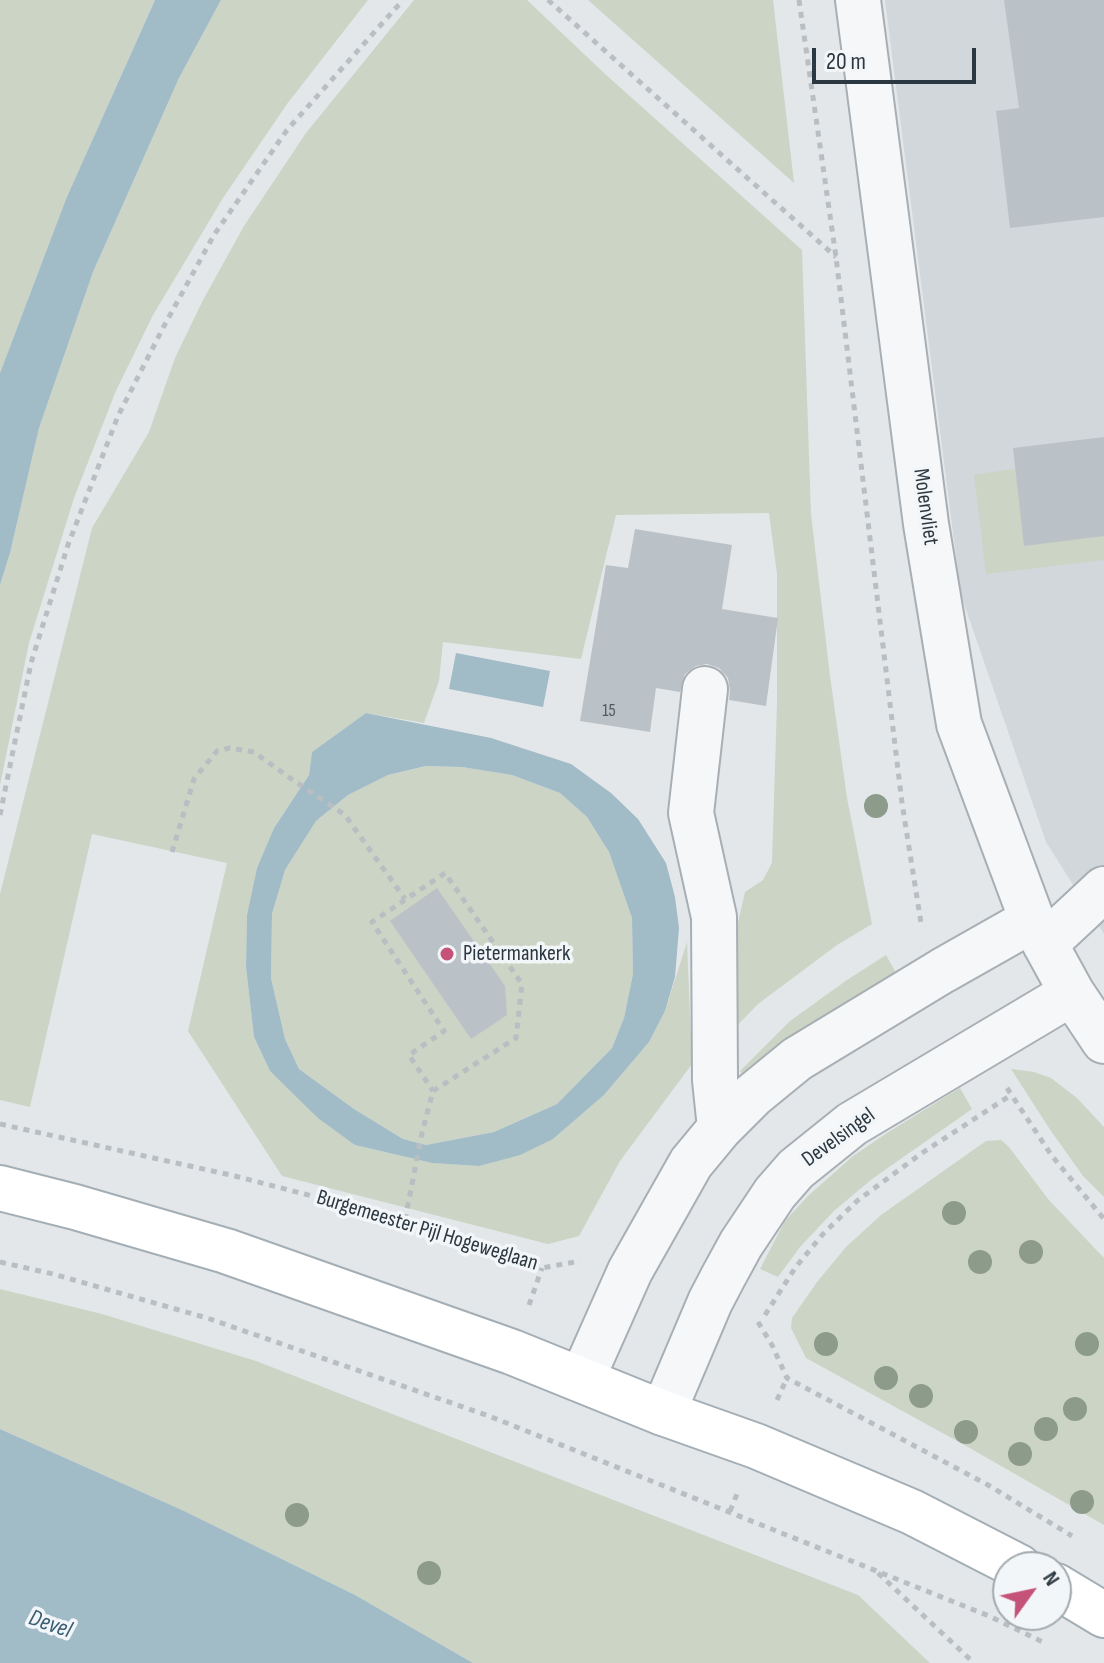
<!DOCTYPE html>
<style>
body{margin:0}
#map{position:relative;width:1104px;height:1663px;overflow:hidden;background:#e3e7ea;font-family:"Sofia Sans Condensed",sans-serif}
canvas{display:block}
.north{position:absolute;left:992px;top:1551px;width:80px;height:80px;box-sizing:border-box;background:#f3f6f8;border:2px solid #a3aaaf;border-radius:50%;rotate:57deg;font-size:22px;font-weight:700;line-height:32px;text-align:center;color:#2c3841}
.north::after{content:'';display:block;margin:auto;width:28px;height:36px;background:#c55379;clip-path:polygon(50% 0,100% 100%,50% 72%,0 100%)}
.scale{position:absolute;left:812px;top:48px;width:164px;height:36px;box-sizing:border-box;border:4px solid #2c3841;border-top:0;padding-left:10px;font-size:24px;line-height:28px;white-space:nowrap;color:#2c3841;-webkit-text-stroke:6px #f3f6f8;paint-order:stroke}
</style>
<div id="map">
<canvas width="1104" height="1663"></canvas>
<div class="north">N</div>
<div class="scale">20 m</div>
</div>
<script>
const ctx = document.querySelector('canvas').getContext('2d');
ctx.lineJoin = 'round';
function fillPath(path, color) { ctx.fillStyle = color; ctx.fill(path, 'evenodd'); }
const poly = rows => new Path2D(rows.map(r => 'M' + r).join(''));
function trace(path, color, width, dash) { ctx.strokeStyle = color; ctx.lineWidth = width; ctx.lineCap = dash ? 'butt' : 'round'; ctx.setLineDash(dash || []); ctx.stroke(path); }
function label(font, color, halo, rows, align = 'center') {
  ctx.font = font + ' "Sofia Sans Condensed",sans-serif'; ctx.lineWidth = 7; ctx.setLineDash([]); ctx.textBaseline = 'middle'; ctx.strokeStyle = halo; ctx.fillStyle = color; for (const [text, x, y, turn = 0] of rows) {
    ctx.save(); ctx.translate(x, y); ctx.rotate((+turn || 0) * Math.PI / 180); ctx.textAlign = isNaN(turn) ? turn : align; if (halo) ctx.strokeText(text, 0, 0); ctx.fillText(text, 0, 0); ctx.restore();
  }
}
fillPath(poly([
 [885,0,1104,0,1104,934,1046,842,961,595]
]), '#d2d7dc');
fillPath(poly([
 [0,0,155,0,66,199,0,373],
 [221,0,368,0,287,104,223,198,153,315,115,393,74,498,29,643,0,785,0,585,10,553,39,428,93,272,179,78],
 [414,0,527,0,604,73,802,250,811,514,830,676,847,798,872,924,837,945,758,1004,721,1042,737,927,745,892,763,880,772,863,777,704,777,574,769,513,616,515,581,659,443,642,439,681,424,723,366,713,312,752,309,775,274,828,257,868,247,916,246,967,254,1037,270,1071,355,1145,432,1163,479,1166,553,1139,604,1095,649,1042,665,1011,687,942,692,1064,620,1161,579,1236,548,1244,282,1176,188,1031,227,863,92,834,30,1107,0,1100,0,894,92,528,149,432,175,358,203,300,244,226,306,133],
 [588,0,773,0,794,183],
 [1104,455,1104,560,986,574,974,475],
 [427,766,462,767,512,775,560,793,587,817,609,852,632,918,633,974,624,1018,612,1048,557,1104,494,1132,426,1145,403,1139,354,1109,299,1069,285,1039,271,978,272,914,285,870,316,821,348,795,388,775],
 [886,955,900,980,747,1080,740,1071,790,1021,847,980],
 [1011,1069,1034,1072,1051,1078,1077,1098,1104,1127,1104,1197,1083,1176,1051,1131],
 [960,1088,972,1109,872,1179,834,1211,800,1247,778,1277,760,1269,785,1221,808,1196,853,1156,887,1133],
 [1001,1140,1009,1147,1048,1199,1104,1258,1104,1525,968,1447,806,1358,791,1328,792,1318,817,1282,846,1247,881,1215,986,1141],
 [0,1289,102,1314,256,1361,858,1595,930,1663,473,1663,355,1595,182,1510,0,1429]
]), '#cbd4c5');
fillPath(poly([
 [155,0,221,0,179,78,93,272,39,428,10,553,0,585,0,373,66,199],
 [456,653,550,671,543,707,449,689],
 [366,713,491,738,571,764,611,793,638,819,666,863,675,897,679,928,675,977,665,1011,649,1042,604,1095,553,1139,520,1155,479,1166,432,1163,355,1145,318,1118,270,1071,254,1037,246,967,247,915,257,868,274,828,309,775,312,752],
 [426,766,462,767,512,775,560,793,587,817,609,852,632,918,633,974,624,1018,612,1048,557,1104,494,1132,426,1145,403,1139,354,1109,299,1069,285,1039,271,978,272,914,285,870,316,821,348,795,388,775],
 [0,1429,182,1510,355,1595,473,1663,0,1663]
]), '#a1bbc7');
fillPath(poly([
 [1004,0,1104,0,1104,217,1010,228,996,111,1019,108],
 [1104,437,1104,536,1024,546,1013,448],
 [635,529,732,545,722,609,778,618,766,706,729,700,730,691,728,678,719,668,707,664,696,666,685,674,680,692,656,688,650,732,580,721,606,565,628,568],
 [437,888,505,986,507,1015,471,1039,390,921]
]), '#bbc2c7');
const minor = poly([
 [858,0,926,524,959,724,1032,920,1072,993,1104,1041],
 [705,689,691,813,714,917,715,1080,720,1128],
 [1045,944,1104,889],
 [582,1379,630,1271,691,1163,720,1128,753,1095,797,1059,942,971,1032,920],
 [663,1413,710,1302,723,1277,741,1244,775,1193,796,1169,852,1124,1072,993]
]);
const major = poly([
 [0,1188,75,1207,226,1251,512,1352,663,1413,756,1446,912,1512,1019,1567],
 [1056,1586,1104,1615]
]);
trace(minor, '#a8afb4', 48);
trace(major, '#a4aeb5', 48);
trace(poly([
 [548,0,836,257],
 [799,0,836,257,902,803,921,923],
 [0,815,31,663,68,545,118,416,164,326,214,235,287,130,403,0],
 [172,852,194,779,217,751,230,748,254,752,290,778,345,815,405,899],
 [1007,1088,1052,1156,1104,1219],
 [0,1124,235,1176,405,1220,542,1268,580,1261],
 [405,1220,422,1133,433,1091,516,1038,522,984,445,873,372,922,444,1031,409,1055,433,1091],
 [0,1262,53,1274,207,1318,489,1416,989,1616,1045,1643],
 [529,1305,542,1268],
 [765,1315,795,1268,823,1234,857,1201,922,1153,1011,1095],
 [758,1322,772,1345,787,1378,988,1485,1072,1536],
 [777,1400,787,1378],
 [730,1511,737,1494],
 [878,1573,974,1663]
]), '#b9bec2', 5, [6, 6]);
trace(minor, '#f6f7f9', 44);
trace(major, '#fff', 44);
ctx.fillStyle = '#8d9b8a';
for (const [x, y] of [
 [876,806],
 [954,1213],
 [1031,1252],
 [980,1262],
 [826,1344],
 [1087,1344],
 [886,1378],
 [921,1396],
 [1075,1409],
 [1046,1429],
 [966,1432],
 [1020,1454],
 [1082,1502],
 [297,1515],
 [429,1573]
]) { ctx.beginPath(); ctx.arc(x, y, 12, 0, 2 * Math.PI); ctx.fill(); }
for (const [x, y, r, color] of [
 [447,954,8,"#c55379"]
]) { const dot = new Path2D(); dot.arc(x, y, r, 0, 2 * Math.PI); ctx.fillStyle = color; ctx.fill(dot); trace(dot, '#f3f6f8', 3); }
label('18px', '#505a62', null, [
 ["15",609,711]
]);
label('22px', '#2c3841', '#f3f6f8', [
 ["Molenvliet",925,507,82],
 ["Develsingel",839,1138,-36],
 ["Burgemeester Pijl Hogeweglaan",427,1231,17]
]);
label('22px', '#2c3841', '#f3f6f8', [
 ["Pietermankerk",463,954]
], 'left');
label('italic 24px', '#395d72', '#f3f6f8', [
 ["Devel",50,1625,19]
]);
</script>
